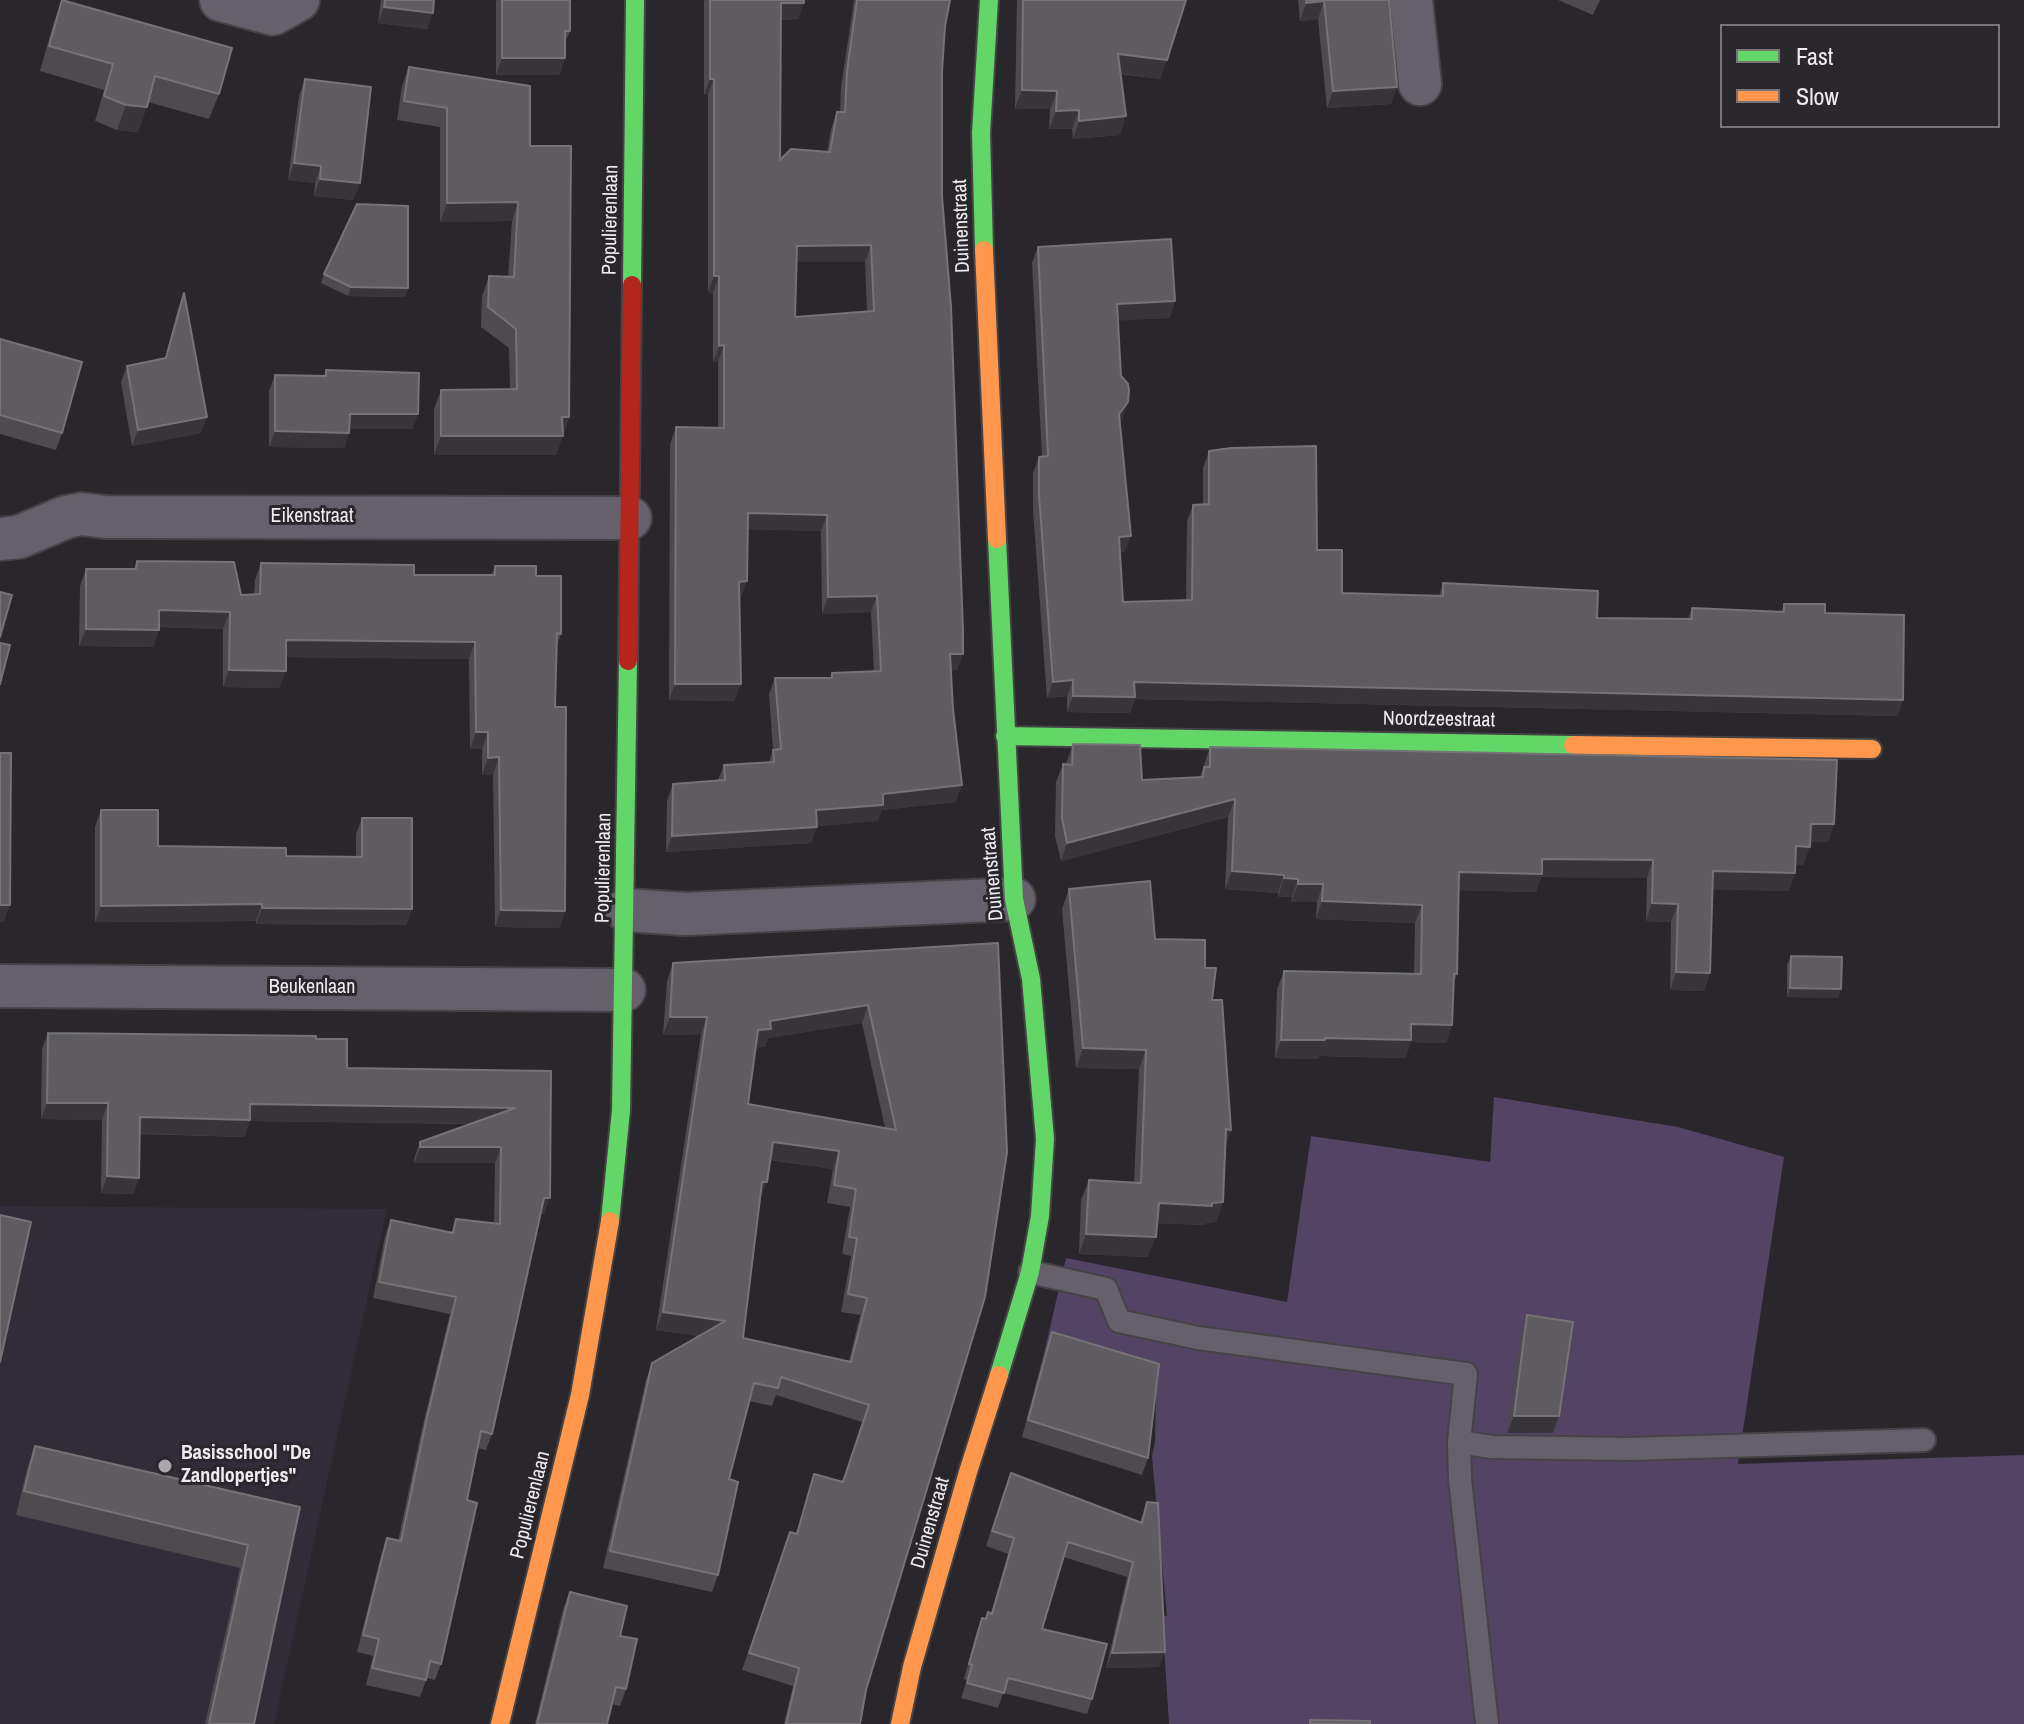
<!DOCTYPE html>
<style>
body{margin:0}
#map{position:relative;width:2024px;height:1724px;overflow:hidden;background:#29272b;font-family:"Archivo Narrow",sans-serif}
canvas{display:block}
.legend{position:absolute;left:1720px;top:24px;width:280px;height:104px;box-sizing:border-box;background:#29262c;border:2px solid #78757a;margin:0;padding:10px 14px;list-style:none;font-size:24px;color:#eeecf0}
.legend li{display:flex;align-items:center;gap:16px;height:40px}
.legend b{width:40px;border:2px solid #78757a}
</style>
<div id="map">
<canvas width="2024" height="1724"></canvas>
<ul class="legend">
<li><b style="height:10px;background:#63d668"></b>Fast</li>
<li><b style="height:10px;background:#ff974d"></b>Slow</li>
</ul>
</div>
<script>
const ctx = document.querySelector('canvas').getContext('2d');
ctx.lineJoin = 'round';
function fillPath(path, color) { ctx.fillStyle = color; ctx.fill(path, 'evenodd'); }
const poly = rows => new Path2D(rows.map(r => 'M' + r).join(''));
function trace(path, color, width, dash) { ctx.strokeStyle = color; ctx.lineWidth = width; ctx.lineCap = dash ? 'butt' : 'round'; ctx.setLineDash(dash || []); ctx.stroke(path); }
function label(font, color, halo, rows, align = 'center') {
  ctx.font = font + ' "Archivo Narrow",sans-serif'; ctx.lineWidth = 6; ctx.setLineDash([]); ctx.textBaseline = 'middle'; ctx.strokeStyle = halo; ctx.fillStyle = color; for (const [text, x, y, turn = 0] of rows) {
    ctx.save(); ctx.translate(x, y); ctx.rotate((+turn || 0) * Math.PI / 180); ctx.textAlign = isNaN(turn) ? turn : align; if (halo) ctx.strokeText(text, 0, 0); ctx.fillText(text, 0, 0); ctx.restore();
  }
}
fillPath(poly([
 [0,1206,387,1209,274,1724,0,1724]
]), '#312c37');
fillPath(poly([
 [1494,1097,1678,1127,1784,1157,1738,1464,2024,1455,2024,1724,1169,1724,1162,1615,1167,1616,1152,1457,1155,1441,1156,1382,1045,1349,1066,1258,1287,1302,1311,1136,1490,1162]
]), '#534364');
const lane = poly([
 [1030,1272,1106,1289,1119,1321,1198,1338,1466,1374,1459,1442,1492,1447,1630,1449,1924,1440],
 [1459,1442,1460,1479,1487,1724]
]);
const street = poly([
 [221,0,273,14,298,0],
 [1411,0,1420,84],
 [0,539,19,537,66,517,81,514,106,517,630,518],
 [626,910,685,914,1014,899],
 [0,986,624,990]
]);
const fast = poly([
 [984,250,981,133,989,0],
 [632,285,635,0],
 [997,539,1014,899,1031,979,1045,1139,1040,1216,1030,1272,999,1375],
 [1005,736,1573,745],
 [610,1221,621,1110,628,661]
]);
const slow = poly([
 [984,250,997,539],
 [1573,745,1872,749],
 [500,1724,580,1395,610,1221],
 [900,1724,912,1667,968,1472,999,1375]
]);
const jam = poly([
 [628,661,632,285]
]);
trace(lane, '#454346', 26);
trace(street, '#454346', 46);
trace(fast, '#454346', 22);
trace(slow, '#454346', 22);
trace(jam, '#454346', 22);
trace(lane, '#65606c', 22);
trace(street, '#65606c', 42);
trace(fast, '#63d668', 18);
trace(slow, '#ff974d', 18);
trace(jam, '#b3261e', 18);
fillPath(poly([
 [62,0,219,94,209,119,148,102,138,132,117,130,95,121,104,90,40,71,53,25],
 [381,0,434,0,427,29,378,23],
 [496,0,570,0,570,31,565,43,565,58,559,75,496,75],
 [704,0,804,0,798,19,781,20,780,160,827,152,831,129,837,112,840,112,841,87,854,0,950,0,945,26,942,71,942,196,957,670,951,670,956,802,882,810,877,821,817,826,811,843,666,852,667,801,673,784,718,780,724,765,769,762,773,750,769,694,775,678,830,678,832,673,874,671,871,612,822,614,821,531,748,529,747,581,740,598,734,701,669,700,670,444,676,427,718,428,718,362,713,362,713,293,708,292,708,95,704,95],
 [797,262,865,262,867,312,795,317],
 [1017,0,1186,0,1160,79,1121,74,1120,135,1073,139,1072,129,1049,129,1050,109,1015,109],
 [1298,0,1389,0,1391,104,1327,108,1318,19,1300,21],
 [1558,0,1600,0,1593,15],
 [409,67,530,146,569,417,556,455,434,455,434,409,441,390,510,389,509,348,481,327,482,296,489,276,508,277,512,221,440,222,440,127,397,120,402,86],
 [305,79,360,183,353,200,314,196,315,183,288,180,299,96],
 [1038,247,1170,318,1118,320,1121,376,1128,402,1122,419,1119,422,1125,552,1120,552,1123,602,1186,600,1187,521,1193,505,1203,504,1203,468,1209,451,1317,550,1342,593,1439,596,1443,583,1597,618,1688,619,1692,608,1781,612,1784,604,1825,613,1903,700,1897,716,1135,699,1130,713,1067,712,1067,696,1047,698,1033,511,1033,473,1039,457,1042,457,1032,263],
 [324,274,408,288,405,297,348,296,321,283],
 [184,293,201,433,132,446,121,382,127,366,165,358,178,309],
 [0,339,62,433,56,450,0,434],
 [326,370,418,414,412,429,350,429,344,448,269,447,269,391,275,375,324,376],
 [137,561,241,595,254,594,255,580,261,563,414,575,491,575,495,566,536,576,561,634,557,645,555,707,565,911,559,928,495,927,493,774,482,775,482,749,470,749,469,659,286,657,279,688,223,687,223,629,159,627,153,647,79,646,80,586,86,569,134,569],
 [1073,744,1142,780,1200,777,1210,747,1834,824,1828,842,1810,842,1803,865,1795,864,1795,873,1789,891,1712,889,1710,973,1704,991,1670,990,1671,922,1646,921,1647,878,1541,877,1536,892,1458,890,1457,974,1454,982,1452,1025,1446,1043,1411,1042,1405,1058,1319,1056,1318,1059,1275,1058,1277,989,1284,971,1414,973,1415,923,1316,919,1317,902,1291,902,1292,897,1278,897,1278,893,1225,889,1228,817,1061,861,1055,836,1056,782,1063,764,1066,764],
 [101,810,158,846,286,856,356,857,356,834,362,818,412,909,406,925,256,924,256,921,95,922,95,827],
 [1069,889,1205,968,1212,1000,1231,1130,1226,1145,1223,1202,1216,1222,1206,1223,1205,1225,1157,1223,1148,1257,1079,1254,1081,1200,1089,1180,1134,1183,1139,1069,1076,1068,1062,909],
 [998,943,860,1724,784,1724,793,1686,742,1670,790,1532,796,1534,814,1474,842,1482,862,1422,776,1395,772,1406,749,1401,729,1479,718,1575,712,1592,603,1568,646,1380,652,1363,699,1336,656,1330,701,1034,663,1035,667,981,673,963],
 [862,1023,885,1128,748,1104,756,1047,765,1047,768,1038],
 [770,1160,833,1169,827,1203,850,1207,842,1254,851,1256,841,1312,860,1315,849,1361,743,1338,760,1200],
 [1791,956,1841,989,1838,998,1787,997,1787,965],
 [48,1033,316,1039,347,1068,551,1071,544,1214,540,1214,492,1434,486,1450,478,1448,467,1500,441,1664,435,1680,427,1678,420,1697,366,1685,373,1656,357,1652,381,1555,387,1538,398,1541,421,1433,450,1314,373,1298,385,1236,391,1220,451,1233,456,1219,494,1223,495,1163,414,1163,414,1159,420,1142,471,1124,250,1121,244,1137,140,1134,139,1178,133,1194,101,1193,102,1120,41,1119,42,1049],
 [1527,1315,1559,1416,1553,1433,1507,1433,1521,1332],
 [1052,1332,1148,1458,1142,1475,1022,1437,1045,1349],
 [35,1446,300,1507,254,1724,205,1724,240,1568,16,1515,27,1469],
 [1005,1488,1140,1522,1147,1502,1159,1667,1106,1668,1127,1577,1064,1557,1042,1629,1092,1699,1087,1714,1003,1693,998,1708,961,1698,967,1680,964,1679,976,1634,982,1618,985,1619,991,1613,1008,1554,986,1546],
 [570,1592,620,1636,626,1689,620,1706,612,1704,607,1724,535,1724,563,1609]
]), '#4d4b4e');
fillPath(poly([
 [1324,1,1318,19,1300,21,1306,3],
 [781,3,804,3,798,19,775,20],
 [384,7,433,13,427,29,378,23],
 [1118,54,1167,60,1160,79,1112,72],
 [502,58,565,58,559,75,496,75],
 [710,79,714,79,708,95,704,95],
 [1397,87,1391,104,1327,108,1333,91],
 [1022,90,1057,91,1050,109,1015,109],
 [126,105,147,107,138,132,117,130],
 [1079,110,1072,129,1049,129,1056,111],
 [1126,116,1120,135,1073,139,1079,121],
 [294,163,321,166,315,183,288,180],
 [320,179,360,183,353,200,314,196],
 [518,202,512,221,440,222,447,203],
 [871,245,865,262,791,262,797,246],
 [714,276,719,276,713,293,708,292],
 [351,287,408,288,405,297,348,296],
 [1175,301,1170,318,1112,321,1117,304],
 [724,345,718,362,713,362,719,346],
 [1128,402,1122,419,1113,430,1119,414],
 [350,414,418,414,412,429,345,429],
 [207,417,201,433,132,446,138,430],
 [562,417,569,417,556,455,434,455,441,436],
 [275,431,349,433,344,448,269,447],
 [748,513,827,515,821,531,742,529],
 [1131,536,1125,552,1113,553,1119,537],
 [747,581,741,598,733,598,739,582],
 [877,596,871,612,822,614,828,597],
 [159,610,230,612,223,629,153,627],
 [86,629,159,630,153,647,79,646],
 [286,640,475,642,469,659,280,657],
 [950,654,963,654,957,670,944,671],
 [229,670,286,671,279,688,223,687],
 [1073,680,1067,696,1047,698,1053,682],
 [1134,682,1903,700,1897,716,1135,699,1130,713,1067,712,1073,696],
 [675,684,741,684,734,701,669,700],
 [476,732,488,732,482,749,470,749],
 [499,757,493,774,482,775,488,758],
 [962,785,956,802,882,810,877,821,810,827,816,810,883,794],
 [1235,799,1228,817,1061,861,1067,843],
 [1811,824,1834,824,1828,842,1804,842],
 [817,827,811,843,666,852,672,836],
 [1796,846,1810,847,1803,865,1789,864],
 [1542,859,1653,860,1647,878,1541,877,1536,892,1452,890,1459,872],
 [1232,871,1284,875,1278,893,1225,889],
 [1713,871,1795,873,1789,891,1706,889],
 [1284,878,1298,879,1292,897,1278,897],
 [1298,884,1323,884,1317,902,1291,902],
 [1322,901,1422,905,1415,923,1316,919],
 [1652,903,1678,904,1671,922,1646,921],
 [262,904,256,921,95,922,101,906],
 [0,905,10,905,4,922,0,922],
 [262,908,412,909,406,925,256,924],
 [501,910,565,911,559,928,495,927],
 [1676,972,1710,973,1704,991,1670,990],
 [1790,988,1841,989,1838,998,1787,997],
 [868,1005,862,1023,768,1038,765,1047,752,1048,758,1030,770,1021],
 [670,1017,707,1017,701,1034,663,1035],
 [1411,1024,1452,1025,1446,1043,1411,1042,1405,1058,1319,1056,1318,1059,1275,1058,1281,1040,1325,1038],
 [1083,1048,1146,1050,1139,1069,1076,1068],
 [47,1103,108,1103,102,1120,41,1119],
 [250,1104,515,1108,509,1124,250,1121,244,1137,134,1133,140,1117],
 [1226,1129,1231,1130,1224,1149],
 [773,1142,839,1151,833,1169,766,1159],
 [420,1147,501,1147,495,1163,414,1163],
 [107,1176,139,1178,133,1194,101,1193],
 [762,1182,767,1182,760,1200],
 [544,1198,550,1198,544,1214,538,1214],
 [1223,1202,1216,1222,1206,1223,1205,1225,1152,1223,1159,1203],
 [1086,1234,1156,1237,1148,1257,1079,1254],
 [663,1312,725,1321,719,1339,656,1330],
 [1514,1416,1559,1416,1553,1433,1507,1433],
 [1165,1652,1159,1667,1106,1668,1112,1653]
]), '#373539');
const building = poly([
 [62,0,232,48,219,94,155,76,147,107,126,105,104,96,113,64,49,46,62,0],
 [385,0,434,0,433,13,384,7,385,0],
 [502,0,570,0,570,31,565,31,565,58,502,58,502,0],
 [710,0,804,0,804,3,781,3,780,160,791,149,830,152,837,112,845,112,847,71,857,0,950,0,945,26,942,71,942,196,951,307,963,631,963,654,950,654,953,709,962,785,883,794,883,805,816,810,817,827,672,836,673,784,725,780,724,765,774,762,773,750,781,749,775,678,832,678,832,673,881,671,877,596,828,597,827,515,748,513,747,581,739,582,741,684,675,684,676,427,724,428,724,345,719,346,719,276,714,276,714,79,710,79,710,0],
 [871,245,874,311,795,317,797,246,871,245],
 [1023,0,1186,0,1167,60,1118,54,1126,116,1079,121,1079,110,1056,111,1057,91,1022,90,1023,0],
 [1306,0,1389,0,1397,87,1333,91,1324,1,1306,3,1306,0],
 [409,67,530,86,530,146,571,146,569,417,562,417,563,436,441,436,441,390,517,389,516,329,488,307,489,276,514,277,518,202,447,203,447,108,404,101,409,67],
 [305,79,371,87,360,183,320,179,321,166,294,163,305,79],
 [357,204,408,206,408,288,351,287,324,274,357,204],
 [1171,239,1175,301,1117,304,1121,376,1128,384,1129,390,1128,402,1119,414,1131,536,1119,537,1123,602,1192,600,1193,505,1209,504,1209,451,1231,448,1316,446,1317,550,1342,550,1342,593,1443,596,1443,583,1598,591,1597,618,1692,619,1692,608,1784,612,1784,604,1825,604,1825,613,1904,615,1903,700,1134,682,1135,697,1073,696,1073,680,1053,682,1039,495,1039,457,1048,456,1038,247,1171,239],
 [184,293,207,417,138,430,127,366,166,358,184,293],
 [0,339,82,362,62,433,0,415,0,339],
 [326,370,419,373,418,414,350,414,349,433,275,431,275,375,326,376,326,370],
 [137,561,234,562,241,595,260,594,261,563,414,565,414,575,495,575,495,566,536,566,536,576,561,576,561,634,557,633,555,707,566,707,565,911,501,910,499,757,488,758,488,732,476,732,475,642,286,640,286,671,229,670,230,612,159,610,159,630,86,629,86,569,136,569,137,561],
 [0,592,12,595,0,637,0,592],
 [0,643,10,645,0,684,0,643],
 [1073,744,1140,745,1142,780,1203,777,1204,767,1210,767,1210,747,1837,760,1834,824,1811,824,1810,847,1796,846,1795,873,1713,871,1710,973,1676,972,1678,904,1652,903,1653,860,1542,859,1542,874,1459,872,1457,974,1454,974,1452,1025,1411,1024,1411,1040,1325,1038,1325,1040,1281,1040,1284,971,1421,974,1422,905,1322,901,1323,884,1298,884,1298,879,1284,878,1284,875,1232,871,1235,799,1067,843,1062,818,1063,764,1072,765,1073,744],
 [0,753,11,753,10,905,0,905,0,753],
 [101,810,158,810,158,846,286,848,286,856,362,857,362,818,412,818,412,909,262,908,262,904,101,906,101,810],
 [1150,881,1155,939,1205,940,1205,968,1216,968,1212,1000,1222,1000,1231,1130,1226,1129,1223,1202,1212,1203,1212,1206,1159,1203,1156,1237,1086,1234,1089,1180,1141,1183,1146,1050,1083,1048,1069,889,1150,881],
 [998,943,1007,1152,985,1297,866,1690,860,1724,786,1724,799,1668,749,1653,790,1532,797,1534,814,1474,843,1482,869,1405,781,1377,778,1388,754,1383,729,1479,738,1482,718,1575,610,1551,652,1363,725,1321,663,1312,707,1017,670,1017,673,963,998,943],
 [868,1005,896,1130,748,1104,758,1030,771,1029,770,1021,868,1005],
 [773,1142,839,1151,834,1185,856,1189,849,1237,857,1238,848,1294,867,1298,851,1362,743,1338,762,1182,767,1182,773,1142],
 [1791,956,1842,957,1841,989,1790,988,1791,956],
 [48,1033,316,1036,316,1039,347,1039,347,1068,551,1071,550,1198,544,1198,492,1434,481,1431,467,1500,477,1503,441,1664,430,1661,426,1680,372,1668,379,1639,363,1635,387,1538,401,1541,427,1417,456,1297,379,1282,391,1220,453,1233,456,1219,500,1224,501,1147,420,1147,420,1142,515,1108,250,1104,250,1120,140,1117,139,1178,107,1176,108,1103,47,1103,48,1033],
 [0,1215,31,1222,0,1362,0,1215],
 [1527,1315,1573,1322,1559,1416,1514,1416,1527,1315],
 [1052,1332,1159,1364,1148,1458,1028,1420,1052,1332],
 [35,1446,300,1507,254,1724,209,1724,248,1545,24,1491,35,1446],
 [1011,1473,1142,1523,1147,1502,1158,1503,1165,1652,1112,1653,1133,1562,1068,1542,1042,1629,1107,1644,1092,1699,1008,1678,1004,1693,967,1683,972,1665,969,1664,982,1618,986,1619,988,1612,992,1614,1014,1538,992,1531,1011,1473],
 [570,1592,627,1606,620,1636,637,1639,626,1689,616,1687,607,1724,537,1724,570,1592],
 [1310,1720,1370,1721,1370,1724,1310,1724,1310,1720]
]);
fillPath(building, '#5e5c60');
trace(building, '#757376', 2);
for (const [x, y, r, color] of [
 [165,1466,8,"#a9a7ab"]
]) { const dot = new Path2D(); dot.arc(x, y, r, 0, 2 * Math.PI); ctx.fillStyle = color; ctx.fill(dot); trace(dot, '#29262c', 3); }
label('20px', '#eeecf0', '#29262c', [
 ["Populierenlaan",611,220,-89],
 ["Duinenstraat",962,226,-92],
 ["Eikenstraat",312,517],
 ["Noordzeestraat",1439,720,1],
 ["Populierenlaan",604,868,-89],
 ["Duinenstraat",993,874,-95],
 ["Beukenlaan",312,988],
 ["Populierenlaan",531,1505,-76],
 ["Duinenstraat",931,1523,-74]
]);
label('bold 20px', '#eeecf0', '#29262c', [
 ["Basisschool \"De",181,1454],
 ["Zandlopertjes\"",181,1477]
], 'left');
</script>
